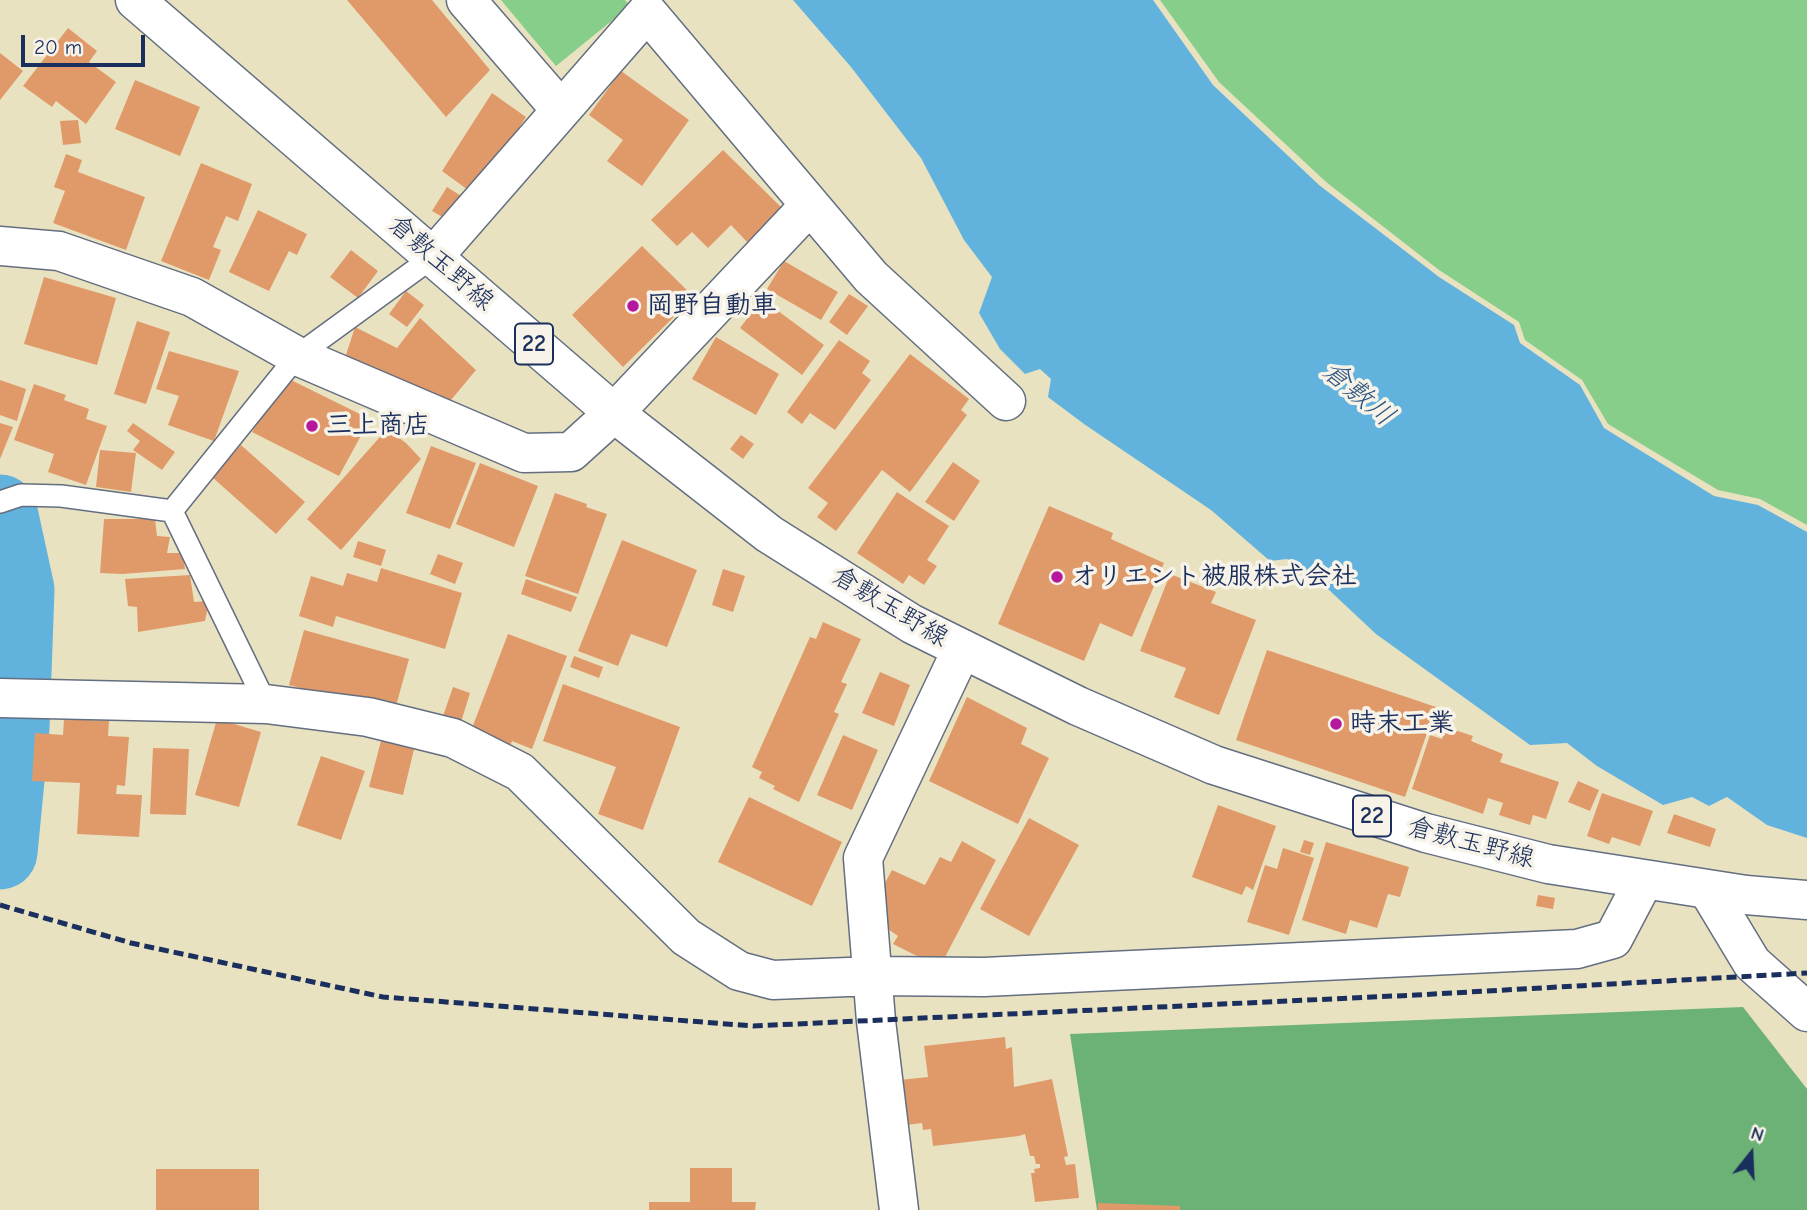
<!DOCTYPE html>
<meta charset="utf-8">
<style>
body{margin:0}
#map{position:relative;width:1807px;height:1210px;overflow:hidden;background:#e9e2c1;font-family:"Comic Neue",sans-serif}
canvas{display:block}
.north{position:absolute;left:1716px;top:1119px;width:70px;height:70px;-webkit-text-stroke:5px #f7f3e8;paint-order:stroke;rotate:18deg;font-size:19px;font-weight:700;line-height:28px;text-align:center;color:#1b2f5e}
.north::after{content:'';display:block;margin:auto;width:24px;height:32px;background:#1b2f5e;clip-path:polygon(50% 0,100% 100%,50% 72%,0 100%)}
.scale{position:absolute;left:21px;top:35px;width:124px;height:32px;box-sizing:border-box;border:4px solid #1b2f5e;border-top:0;padding-left:9px;font-size:21px;line-height:24px;white-space:nowrap;color:#1b2f5e;-webkit-text-stroke:5px #f7f3e8;paint-order:stroke}
</style>
<div id="map">
<canvas width="1807" height="1210"></canvas>
<div class="north">N</div>
<div class="scale">20 m</div>
</div>
<script>
const ctx = document.querySelector('canvas').getContext('2d');
ctx.lineJoin = 'round';
function fillPath(path, color) { ctx.fillStyle = color; ctx.fill(path, 'evenodd'); }
const poly = rows => new Path2D(rows.map(r => 'M' + r).join(''));
function trace(path, color, width, dash) { ctx.strokeStyle = color; ctx.lineWidth = width; ctx.lineCap = dash ? 'butt' : 'round'; ctx.setLineDash(dash || []); ctx.stroke(path); }
function label(font, color, halo, rows, align = 'center') {
  ctx.font = font + ' "Comic Neue","Klee One",sans-serif'; ctx.lineWidth = 7; ctx.setLineDash([]); ctx.textBaseline = 'middle'; ctx.strokeStyle = halo; ctx.fillStyle = color; for (const [text, x, y, turn = 0] of rows) {
    ctx.save(); ctx.translate(x, y); ctx.rotate((+turn || 0) * Math.PI / 180); ctx.textAlign = isNaN(turn) ? turn : align; if (halo) ctx.strokeText(text, 0, 0); ctx.fillText(text, 0, 0); ctx.restore();
  }
}
fillPath(poly([
 [501,0,625,0,630,6,556,66],
 [1160,0,1807,0,1807,525,1760,499,1718,490,1608,424,1582,380,1525,340,1519,322,1439,270,1326,182,1219,82]
]), '#86ce89');
fillPath(poly([
 [1743,1007,1807,1089,1807,1210,1097,1210,1070,1034]
]), '#6cb175');
fillPath(poly([
 [793,0,1153,0,1213,85,1319,185,1439,277,1514,325,1520,343,1580,385,1604,428,1714,496,1758,505,1807,532,1807,838,1767,825,1727,797,1709,806,1692,797,1663,805,1597,766,1567,743,1530,745,1376,634,1312,574,1287,559,1270,561,1211,510,1084,424,1048,397,1051,379,1040,369,1025,374,1000,349,979,313,992,277,964,240,921,158,851,67]
]), '#61b2dc');
trace(poly([
 [0,512,17,590,12,728,0,852]
]), '#61b2dc', 75);
fillPath(poly([
 [347,0,432,0,490,70,446,117],
 [68,28,97,51,89,62,116,82,86,124,56,101,52,107,23,86],
 [0,53,23,71,0,100],
 [621,71,689,120,642,186,607,161,623,140,589,115],
 [135,80,200,107,180,156,115,129],
 [492,93,526,117,475,195,442,171],
 [78,120,81,143,63,145,60,121],
 [723,150,782,208,747,242,731,225,708,248,692,232,677,246,651,220],
 [66,154,82,160,78,172,145,197,126,250,53,223,65,191,54,187],
 [201,163,252,184,238,221,226,216,213,247,221,250,209,280,161,261],
 [447,187,466,199,451,222,432,211],
 [258,210,307,234,297,255,289,251,269,291,229,272],
 [642,246,694,297,623,367,572,315],
 [351,250,378,271,358,298,330,277],
 [784,261,838,292,821,320,767,289],
 [44,277,116,298,97,365,24,344],
 [406,291,424,305,407,327,389,314],
 [849,294,868,306,847,335,829,322],
 [762,299,824,345,802,375,740,328],
 [420,318,476,370,446,406,344,361,355,327,397,348],
 [137,321,170,332,146,404,114,394],
 [716,337,779,374,756,415,692,379],
 [839,340,870,361,862,373,871,380,835,430,810,413,802,424,787,412],
 [169,351,239,371,214,441,168,425,179,396,156,389],
 [910,354,969,399,961,410,967,415,910,492,882,470,836,531,817,517,828,503,808,488],
 [285,377,370,419,339,476,252,432],
 [0,380,26,389,17,421,0,415],
 [34,384,66,395,64,400,89,409,86,419,107,426,86,485,48,472,54,454,14,440],
 [0,423,13,427,0,459],
 [133,423,175,452,162,470,133,450,140,441,127,431],
 [387,429,406,443,421,459,341,550,307,519],
 [741,435,754,444,743,459,730,449],
 [241,445,305,502,276,534,212,477],
 [431,446,476,463,450,529,406,513],
 [100,450,136,453,131,492,96,487],
 [953,462,980,481,954,521,925,502],
 [480,463,538,486,514,547,456,524],
 [897,492,949,526,927,560,937,566,924,585,909,575,903,584,857,553],
 [555,493,587,504,586,507,607,514,578,594,525,576],
 [1049,506,1113,533,1111,539,1164,563,1132,637,1100,623,1084,661,998,624],
 [104,519,155,519,157,536,170,537,167,553,182,553,185,569,123,574,100,573],
 [622,540,697,570,667,647,631,634,618,666,578,651],
 [358,541,386,550,381,566,353,557],
 [438,554,463,563,455,584,430,574],
 [381,568,462,593,445,649,336,616,333,627,299,616,311,576,343,586,347,573,377,582],
 [723,569,745,576,733,612,712,605],
 [1170,574,1216,592,1211,603,1256,620,1219,715,1174,697,1186,668,1140,651],
 [190,575,194,602,209,601,205,621,138,632,137,607,128,606,125,579],
 [526,579,577,597,571,612,521,594],
 [823,622,861,639,841,682,847,684,834,712,839,714,799,802,773,789,775,786,759,778,762,772,752,767,810,637,816,639],
 [304,630,409,659,394,713,289,685],
 [508,634,567,656,532,749,512,741,508,751,469,736],
 [1267,650,1436,707,1405,797,1236,740],
 [574,656,603,667,599,678,570,667],
 [880,672,910,685,894,726,862,713],
 [563,684,680,727,643,830,598,814,616,767,543,741],
 [453,687,470,693,461,722,443,716],
 [967,697,1027,728,1021,744,1049,758,1018,824,929,781],
 [64,719,109,721,108,736,129,737,125,786,117,785,116,794,142,795,139,837,77,834,80,783,32,781,35,733,63,735],
 [217,719,261,732,239,807,195,795],
 [1446,727,1473,736,1471,741,1503,754,1500,762,1559,782,1546,819,1533,815,1530,825,1499,815,1503,803,1488,798,1483,814,1412,789,1430,735,1442,739],
 [383,733,416,741,403,795,369,787],
 [843,735,878,750,852,810,817,795],
 [153,748,189,749,186,815,150,814],
 [321,756,365,771,341,840,297,825],
 [1578,781,1599,790,1590,811,1568,802],
 [1602,793,1653,811,1640,846,1612,837,1609,844,1587,836],
 [749,797,842,842,812,906,718,862],
 [1218,805,1276,826,1253,890,1246,886,1242,895,1192,877],
 [1674,814,1716,829,1710,847,1667,833],
 [1029,818,1079,845,1029,936,980,909],
 [1304,840,1314,843,1310,855,1300,852],
 [962,841,996,860,945,957,921,958,893,944,898,936,882,925,878,896,892,870,925,885,940,857,951,862],
 [1326,842,1409,867,1400,897,1388,894,1377,928,1350,920,1346,934,1302,920],
 [1283,848,1314,858,1289,935,1247,922,1265,865,1277,869],
 [1538,895,1555,898,1553,909,1536,906],
 [1005,1037,1006,1049,1012,1047,1014,1087,1052,1079,1068,1156,1064,1157,1066,1165,1075,1164,1079,1198,1035,1202,1031,1173,1035,1173,1034,1169,1040,1168,1040,1164,1036,1164,1034,1156,1030,1156,1025,1134,1019,1136,933,1146,931,1129,923,1130,922,1123,906,1125,900,1080,928,1077,924,1046],
 [690,1168,732,1168,732,1202,756,1202,755,1210,649,1210,649,1202,690,1202],
 [156,1169,259,1169,259,1210,156,1210],
 [1098,1203,1180,1206,1180,1210,1098,1210]
]), '#e09a6a');
const service = poly([
 [0,502,21,495,61,496,172,511],
 [266,704,172,511,297,356,433,257]
]);
const minor = poly([
 [466,0,561,110],
 [0,246,59,251,192,297,297,356,524,453,571,452,614,413,810,205],
 [433,257,647,12,871,277,1006,401],
 [0,698,266,704,368,717,453,738,520,772,686,937,739,971,773,980,873,976,984,977,1577,949,1613,939,1644,880],
 [1708,890,1752,963,1807,1012],
 [899,1210,876,1021,863,858,962,649]
]);
const primary = poly([
 [135,0,614,413,769,534,912,624,1078,706,1214,765,1426,833,1548,864,1746,895,1807,900]
]);
trace(service, '#636e81', 24);
trace(minor, '#636e81', 41);
trace(primary, '#636e81', 41);
trace(service, '#fff', 21);
trace(minor, '#fff', 38);
trace(primary, '#fff', 38);
trace(poly([
 [0,905,131,943,383,997,753,1026,1416,995,1807,973]
]), '#1b2f5e', 5, [10, 5]);
for (const [x, y, r, color] of [
 [633,306,7,"#b5179e"],
 [312,426,7,"#b5179e"],
 [1057,577,7,"#b5179e"],
 [1336,724,7,"#b5179e"]
]) { const dot = new Path2D(); dot.arc(x, y, r, 0, 2 * Math.PI); ctx.fillStyle = color; ctx.fill(dot); trace(dot, '#f7f3e8', 2.5); }
for (const [x, y, w] of [
 [534,344,38],
 [1372,816,38]
]) { const box = new Path2D(); box.roundRect(x - w / 2, y - 20.5, w, 41, 5); ctx.fillStyle = '#f7f3e8'; ctx.fill(box); trace(box, '#1b2f5e', 2); }
label('bold 24px', '#1b2f5e', null, [
 ["22",534,344],
 ["22",1372,816]
]);
label('26px', '#1b2f5e', '#f7f3e8', [
 ["倉敷玉野線",441,263,41],
 ["倉敷玉野線",890,607,31],
 ["倉敷玉野線",1471,843,15]
]);
label('bold 26px', '#1b2f5e', '#f7f3e8', [
 ["岡野自動車",647,306],
 ["三上商店",326,426],
 ["オリエント被服株式会社",1071,577],
 ["時末工業",1350,724]
], 'left');
label('italic 28px', '#305684', '#f7f3e8', [
 ["倉敷川",1358,394,40]
]);
</script>
